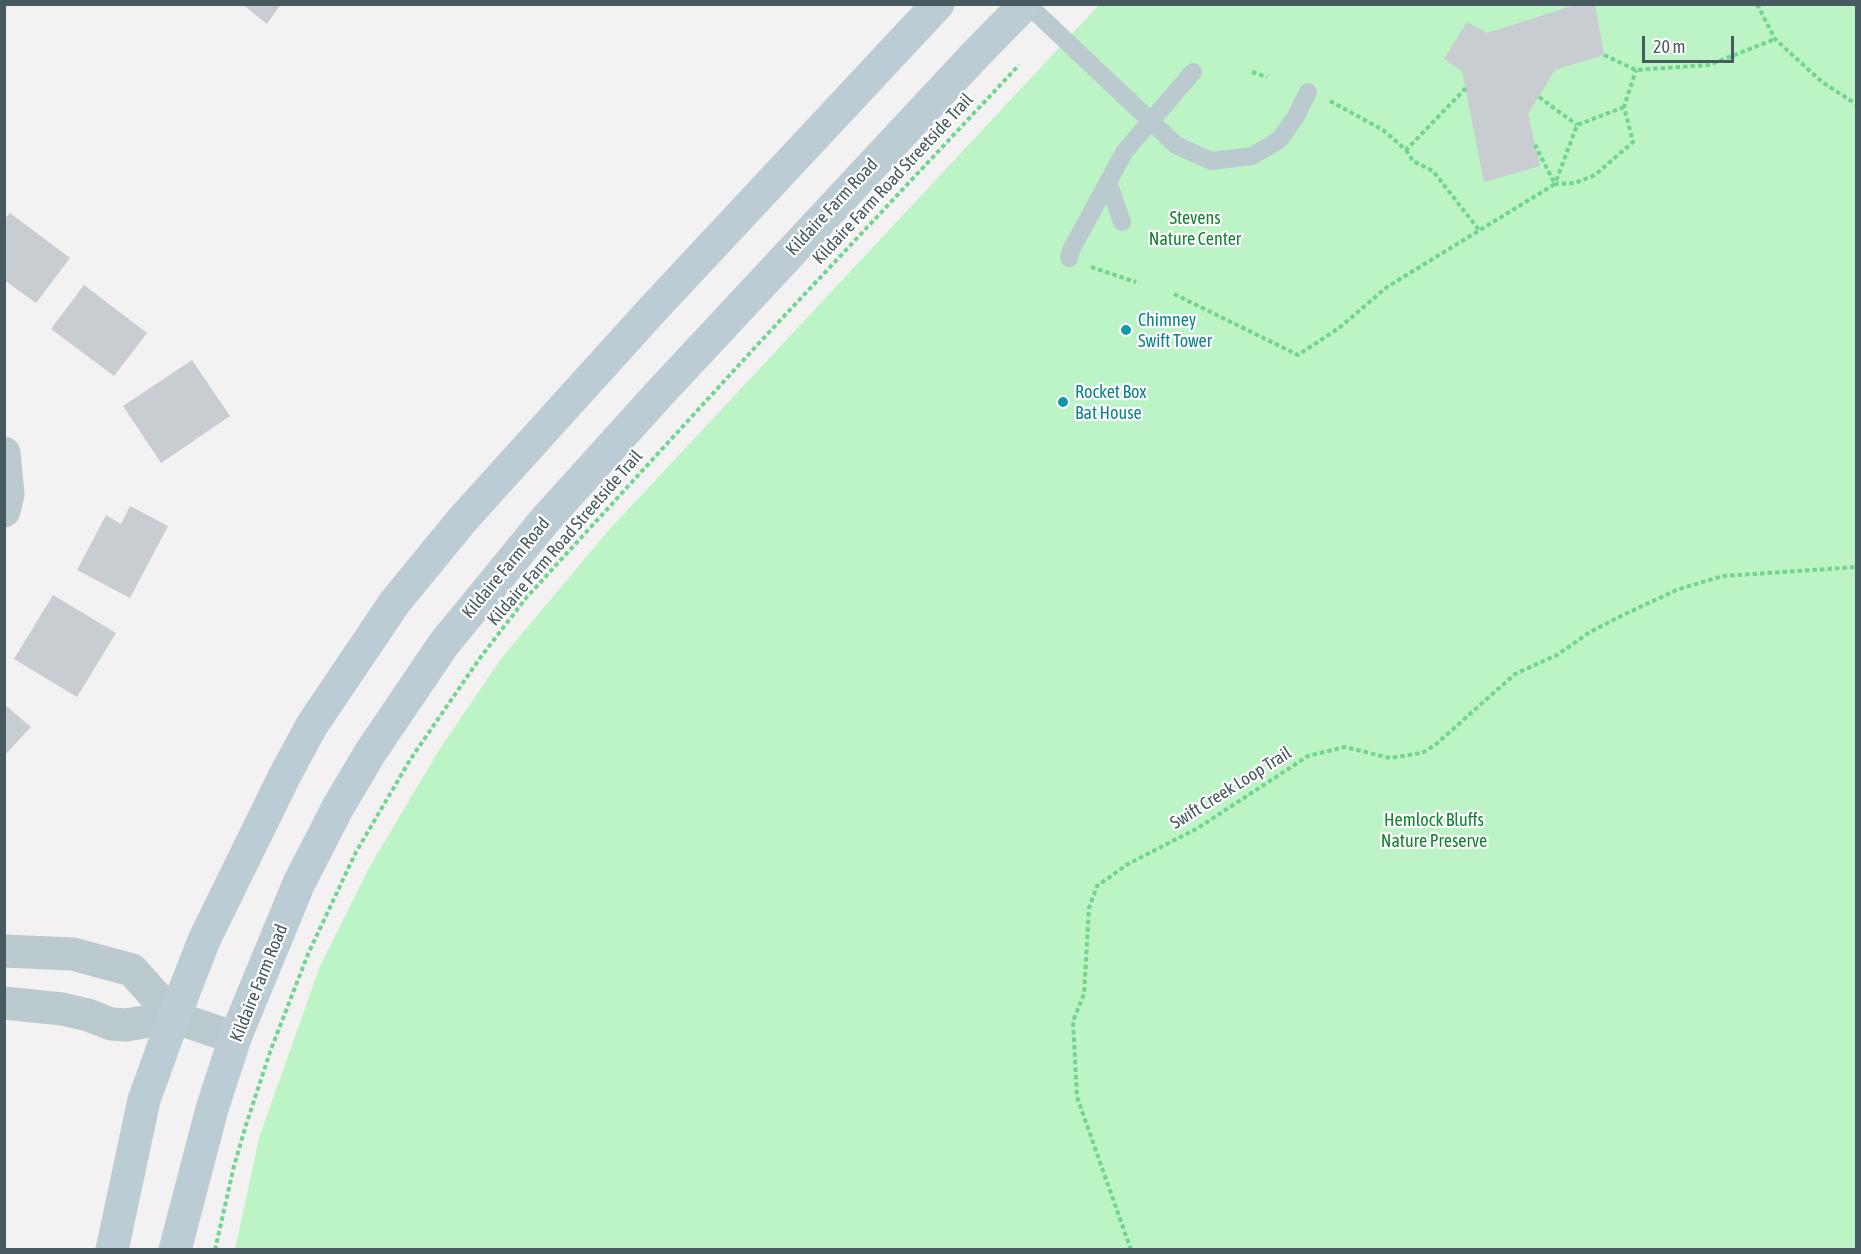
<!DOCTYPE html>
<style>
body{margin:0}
#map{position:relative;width:1861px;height:1254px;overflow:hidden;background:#f3f1f1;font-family:"Asap Condensed",sans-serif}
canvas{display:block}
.frame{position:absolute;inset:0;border:6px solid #475a60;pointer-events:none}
.scale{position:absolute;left:1642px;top:36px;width:92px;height:27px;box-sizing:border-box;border:3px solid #475a60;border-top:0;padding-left:8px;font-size:18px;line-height:21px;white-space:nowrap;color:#475a60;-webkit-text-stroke:4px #fff;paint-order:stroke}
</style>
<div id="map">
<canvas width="1861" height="1254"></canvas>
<div class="frame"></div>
<div class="scale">20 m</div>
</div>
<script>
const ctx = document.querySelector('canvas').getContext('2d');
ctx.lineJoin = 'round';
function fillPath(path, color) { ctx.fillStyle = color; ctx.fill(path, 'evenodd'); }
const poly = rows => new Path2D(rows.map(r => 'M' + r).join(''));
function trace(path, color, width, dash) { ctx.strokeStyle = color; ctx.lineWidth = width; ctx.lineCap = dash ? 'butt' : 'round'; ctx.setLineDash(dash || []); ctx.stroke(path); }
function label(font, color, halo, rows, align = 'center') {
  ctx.font = font + ' "Asap Condensed",sans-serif'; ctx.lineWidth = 4.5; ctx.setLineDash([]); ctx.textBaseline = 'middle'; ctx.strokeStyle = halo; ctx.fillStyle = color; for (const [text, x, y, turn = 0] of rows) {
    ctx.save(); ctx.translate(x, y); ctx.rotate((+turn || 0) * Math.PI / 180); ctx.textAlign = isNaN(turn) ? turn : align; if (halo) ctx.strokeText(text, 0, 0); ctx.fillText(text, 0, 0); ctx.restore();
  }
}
fillPath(poly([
 [1099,5,1856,5,1856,1249,235,1250,259,1138,320,966,370,866,438,752,500,660,608,531]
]), '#bcf4c6');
fillPath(poly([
 [242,4,281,4,267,24],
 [1578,4,1595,4,1604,55,1555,70,1528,114,1540,166,1484,182,1462,71,1444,59,1467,22,1487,33],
 [10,213,70,258,36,303,4,280,4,220],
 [84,285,147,333,114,376,51,329],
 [192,360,230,416,161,463,123,406],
 [130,506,168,526,130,598,77,570,106,515,121,524],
 [53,595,116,633,77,697,14,659],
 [4,704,31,727,4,756]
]), '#c7cdd1');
trace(poly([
 [1757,4,1775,39,1822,82,1856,104],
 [1604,55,1636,70,1709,65,1775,39],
 [1252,72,1267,77],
 [1539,97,1577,125],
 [1330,101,1383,130,1406,150,1466,88],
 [1624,107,1577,125,1555,184,1575,183,1595,175,1633,142,1624,107,1636,70],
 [1406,150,1413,161,1433,171,1479,230],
 [1091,267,1136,282],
 [1174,294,1298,355,1339,328,1387,287,1555,184,1535,145],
 [215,1250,234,1166,246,1125,270,1052,308,954,356,852,410,760,480,658,526,598,759,343,1019,65],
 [1131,1250,1077,1097,1073,1021,1084,994,1089,908,1097,886,1128,864,1198,828,1308,756,1345,747,1390,758,1422,753,1435,745,1515,674,1557,655,1590,632,1625,614,1679,589,1723,576,1856,567]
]), '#71d58f', 4, [4.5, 3]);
trace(poly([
 [1027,4,1176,145,1211,161,1252,156,1279,140,1295,118,1308,92],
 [1108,182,1122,222],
 [1069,258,1071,250,1125,151,1193,72]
]), '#bbcacf', 18);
trace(poly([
 [4,453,8,494,4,511],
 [4,951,73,954,132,970,174,1017],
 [4,1003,62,1009,88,1015,111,1024,126,1025,174,1017,235,1038]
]), '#bbcacf', 33);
trace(poly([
 [112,1250,144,1100,174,1017,205,938,285,775,312,725,395,602,463,519,653,309,938,4],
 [175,1250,212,1109,235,1038,299,883,338,807,370,753,443,645,546,519,658,395,976,54,1025,4]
]), '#bbccd4', 33);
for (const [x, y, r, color] of [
 [1126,330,6,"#0f9aa8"],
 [1063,402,6,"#0f9aa8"]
]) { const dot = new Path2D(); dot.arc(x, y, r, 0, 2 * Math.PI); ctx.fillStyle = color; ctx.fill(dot); trace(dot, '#fff', 2); }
label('18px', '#475a60', '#fff', [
 ["Kildaire Farm Road Streetside Trail",893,179,-47],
 ["Kildaire Farm Road",832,207,-47],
 ["Kildaire Farm Road Streetside Trail",565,538,-49],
 ["Kildaire Farm Road",506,568,-50],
 ["Swift Creek Loop Trail",1231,788,-32],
 ["Kildaire Farm Road",259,983,-68]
]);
label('18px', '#0f8531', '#fff', [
 ["Stevens",1195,218],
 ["Nature Center",1195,239],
 ["Hemlock Bluffs",1434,820],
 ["Nature Preserve",1434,841]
]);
label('18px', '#0d838f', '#fff', [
 ["Chimney",1138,320],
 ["Swift Tower",1138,341],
 ["Rocket Box",1075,392],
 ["Bat House",1075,413]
], 'left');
</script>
